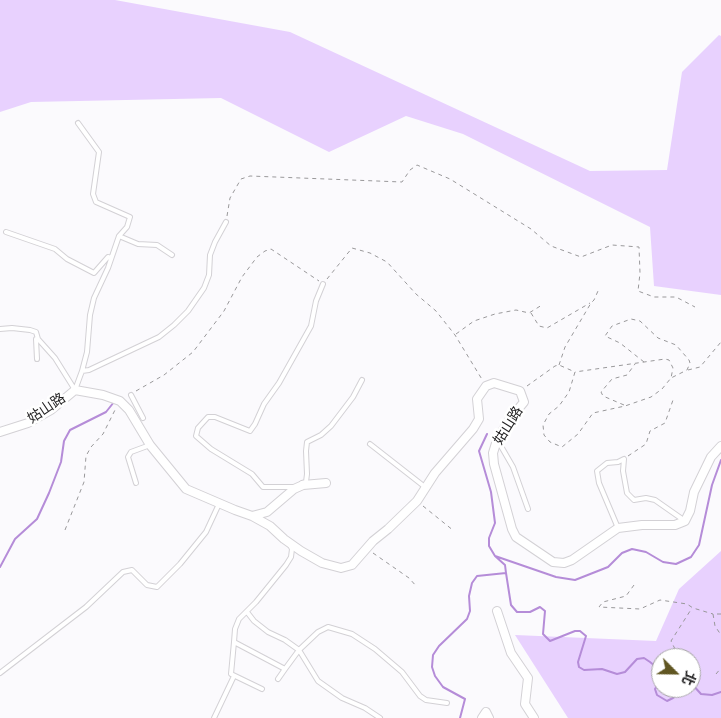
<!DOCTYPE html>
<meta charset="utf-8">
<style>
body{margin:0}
#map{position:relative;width:721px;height:718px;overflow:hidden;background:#fbfafd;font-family:"Titillium Web","Noto Sans TC",sans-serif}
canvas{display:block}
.north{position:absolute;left:651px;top:648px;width:50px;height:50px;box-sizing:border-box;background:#fff;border:1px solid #a6a5a6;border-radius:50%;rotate:113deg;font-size:14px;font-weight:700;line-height:20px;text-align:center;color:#201f20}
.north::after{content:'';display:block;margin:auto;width:18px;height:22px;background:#605622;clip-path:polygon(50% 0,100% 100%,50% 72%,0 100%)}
</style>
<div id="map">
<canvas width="721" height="718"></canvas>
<div class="north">北</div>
</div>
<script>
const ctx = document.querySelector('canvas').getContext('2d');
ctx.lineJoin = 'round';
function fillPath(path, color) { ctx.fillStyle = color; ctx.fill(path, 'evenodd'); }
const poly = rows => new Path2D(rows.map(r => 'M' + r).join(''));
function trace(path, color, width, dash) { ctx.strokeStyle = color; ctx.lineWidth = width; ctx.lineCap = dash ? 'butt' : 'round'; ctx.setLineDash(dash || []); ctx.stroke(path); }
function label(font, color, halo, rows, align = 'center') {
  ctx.font = font + ' "Titillium Web","Noto Sans TC",sans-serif'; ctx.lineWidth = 5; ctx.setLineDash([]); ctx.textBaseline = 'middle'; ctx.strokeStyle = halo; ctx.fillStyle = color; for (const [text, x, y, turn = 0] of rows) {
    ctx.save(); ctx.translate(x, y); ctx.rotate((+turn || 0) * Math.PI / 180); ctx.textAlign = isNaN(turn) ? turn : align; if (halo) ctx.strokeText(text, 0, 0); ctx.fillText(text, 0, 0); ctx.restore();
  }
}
fillPath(poly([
 [0,0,115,0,290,32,590,171,667,170,682,72,719,35,721,36,721,295,654,286,650,227,463,134,406,116,329,152,221,98,31,102,0,112],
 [721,551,721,718,568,718,515,635,656,641,679,589],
 [661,658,691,658,691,688,661,688]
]), '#e8d1fe');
trace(poly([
 [487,434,479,451,491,492,495,523,489,538,489,546,495,556,505,565,506,573],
 [495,556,556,577,575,580,608,567,622,553,632,549,646,552,663,562,676,564,691,557,699,545,712,485,721,460],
 [0,567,15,539,37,519,49,493,61,462,64,441,70,430,106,412,114,402],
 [661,679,655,689,657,695,667,701,673,698,683,688],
 [691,683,701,694,712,695,721,692],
 [460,718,465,699,443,687,435,676,432,667,433,655,439,646,467,619,470,611,469,596,472,583,477,576,506,573,511,605,517,612,530,612,540,607,545,611,543,634,550,641,575,631,580,631,586,636,578,662,579,667,584,670,602,669,617,674,625,672,637,659,644,658,650,662,661,671]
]), '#b58cd8', 2);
const lane = poly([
 [78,123,99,152,93,194,96,202,130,217,127,227,119,236,108,268,94,298,90,315,87,352,82,371],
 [6,232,55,249,67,259,94,273,108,257,111,258],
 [119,236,138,244,157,245,172,255],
 [0,329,12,328,30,330,36,332,38,339,36,339,37,359],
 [38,339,55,358,75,390,82,371,89,370,159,337,174,325,188,311,204,288,209,275,210,255,215,242,226,222],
 [131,395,143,418],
 [498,441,513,467,528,509],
 [370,444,425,487],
 [136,483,128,457,131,452,150,445],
 [302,483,306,482,307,474,306,451,307,442,321,435,331,426,353,397,362,380],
 [293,487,263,487,252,474,211,449,196,436,198,428,208,417,215,417,250,431,255,424,264,404,279,383,311,326,316,301,323,284],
 [618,528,599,483,597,471,607,463,618,462,624,459,623,471,627,493,634,500,646,498,655,500,685,521],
 [247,612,254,621,268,632,285,640,299,650,318,681,342,698,365,708,380,718],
 [234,642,235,629,239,619,256,602,286,565,291,557,292,549,290,545],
 [0,673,86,607,123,572,132,570,147,585,157,587,180,564,206,532,219,504],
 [278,679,285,669],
 [262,689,231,674,234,642,285,669,299,650,318,632,328,627,352,634,375,649,402,672,420,696,426,700,447,703],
 [214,718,234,676]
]);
const street = poly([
 [0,432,28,423,51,410,75,390,103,395,120,401,129,410,150,445,186,489,235,510,252,516,267,512,294,489,303,485,326,483],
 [252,516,270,526,284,539,301,551,322,563,341,568,352,565,373,541,388,529,417,501,435,473,473,429,479,419,477,399,486,386,494,383,520,391,524,402,510,419,497,440,493,453,494,464,512,529,516,537,553,562,564,563,572,560,618,528,642,525,675,525,685,521,690,511,694,492,711,457,721,446],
 [497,611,511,653,528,678,525,704,534,718],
 [482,718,486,712,489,718]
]);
trace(lane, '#d3d1d5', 6);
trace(street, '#d3d1d5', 10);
trace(poly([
 [227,216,230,198,241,179,250,176,402,182,410,170,417,165,450,179,531,229,551,246,581,257,612,245,639,247,640,273,638,291,654,297,676,297,695,307],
 [327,279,352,248,370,253,387,262,416,294,436,311,455,335,483,381],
 [531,313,539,326,547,328,590,303],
 [456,334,474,321,495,314,516,310,529,313,542,305],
 [644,362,620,343,605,336,612,326,631,319,640,321,658,338,676,345,689,360,690,363,687,370,671,378],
 [559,365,565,347,591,303,594,300,598,291],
 [688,370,700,367,721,342],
 [527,386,555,366,559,365,575,372,569,392,559,406,549,414,543,425,544,435,550,442,562,447,578,434,593,413,625,406,651,397,662,389,671,378,673,368,669,360,665,359,575,372],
 [136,391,164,375,193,352,224,311,242,277,257,257,265,251,271,249,319,281],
 [624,405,603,396,601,392,612,379,627,375,635,364],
 [628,456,646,444,650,431,665,423,673,400],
 [423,506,454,531],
 [65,530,84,482,86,456,91,447,103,434,116,408],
 [373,553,409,578,417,587],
 [634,585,626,596,603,602,599,607,640,609,660,600,687,604,693,608,713,614],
 [721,614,713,614,715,626,721,635],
 [675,649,671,641,692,608],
 [716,674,721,668]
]), '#99989a', 1, [4, 4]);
trace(lane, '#fff', 4);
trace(street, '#fff', 8);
label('14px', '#201f20', '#fff', [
 ["姑山路",47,409,-34],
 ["姑山路",509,426,-58]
]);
</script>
